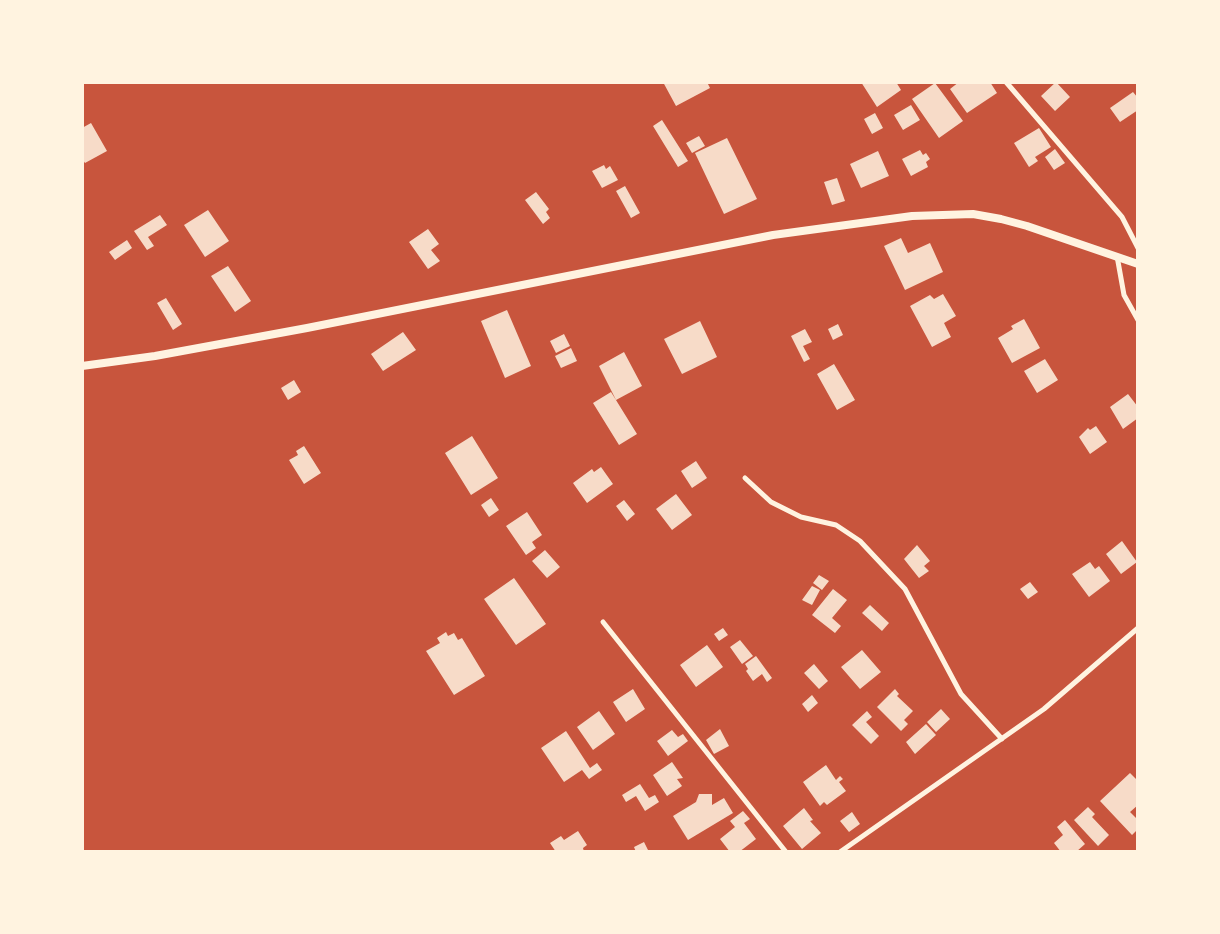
<!DOCTYPE html>
<style>
body{margin:0}
#map{position:relative;width:1220px;height:934px;overflow:hidden;background:#c8553d;font-family:"PT Sans Narrow",sans-serif}
canvas{display:block}
.frame{position:absolute;inset:0;border:84px solid #fff3e0;pointer-events:none}
</style>
<div id="map">
<canvas width="1220" height="934"></canvas>
<div class="frame"></div>
</div>
<script>
const ctx = document.querySelector('canvas').getContext('2d');
ctx.lineJoin = 'round';
function fillPath(path, color) { ctx.fillStyle = color; ctx.fill(path, 'evenodd'); }
const poly = rows => new Path2D(rows.map(r => 'M' + r).join(''));
function trace(path, color, width, dash) { ctx.strokeStyle = color; ctx.lineWidth = width; ctx.lineCap = dash ? 'butt' : 'round'; ctx.setLineDash(dash || []); ctx.stroke(path); }
fillPath(poly([
 [663,82,707,82,710,88,676,106],
 [861,82,896,82,901,90,877,107],
 [959,82,990,82,997,93,967,113,950,89],
 [1056,82,1070,97,1055,111,1041,96],
 [935,83,963,121,939,138,912,99],
 [1133,92,1138,98,1138,110,1120,122,1110,108],
 [911,105,920,120,903,130,894,115],
 [875,113,883,128,872,134,864,119],
 [662,120,688,161,678,167,653,126],
 [91,123,107,151,85,163,82,159,82,128],
 [1039,128,1051,147,1035,157,1038,161,1029,167,1014,143],
 [699,136,705,146,692,153,686,143],
 [727,138,757,199,724,214,695,153],
 [1055,149,1065,163,1054,170,1045,157],
 [920,150,923,155,926,153,930,159,926,162,928,167,911,176,902,159],
 [878,151,889,176,861,188,850,164],
 [604,165,606,169,610,166,618,180,602,188,592,171],
 [837,178,845,201,832,205,824,182],
 [625,186,640,213,631,218,616,191],
 [536,192,549,209,546,212,550,218,543,224,525,200],
 [208,210,229,241,205,257,184,225],
 [160,215,167,225,148,237,154,246,147,250,134,231],
 [428,229,439,244,431,250,440,261,428,269,409,242],
 [901,238,908,253,930,243,943,272,905,290,884,246],
 [127,240,132,248,115,260,109,252],
 [228,266,251,301,235,312,211,276],
 [943,294,956,316,944,323,951,337,932,347,910,306,930,295,934,299],
 [166,298,182,324,173,330,157,303],
 [507,310,531,366,505,378,481,321],
 [1024,319,1040,348,1012,363,998,338,1013,329,1011,326],
 [700,321,717,357,682,374,664,339],
 [838,324,843,335,833,340,828,329],
 [805,329,812,342,803,346,810,359,804,362,791,336],
 [403,332,416,350,383,371,371,354],
 [564,334,570,346,556,353,550,341],
 [571,348,577,361,561,368,555,356],
 [624,352,642,386,616,400,599,366],
 [1045,359,1058,380,1037,393,1024,371],
 [834,364,855,400,837,410,817,374],
 [294,380,301,392,288,400,281,388],
 [611,392,637,434,619,445,593,403],
 [1128,394,1138,407,1138,418,1123,429,1110,407],
 [1096,426,1107,442,1090,454,1079,437,1088,428,1090,430],
 [472,436,498,478,471,495,445,453],
 [304,446,321,473,304,484,289,460,298,455,296,451],
 [696,461,707,478,692,488,681,471],
 [601,467,613,484,587,503,573,483,592,469,594,472],
 [676,494,692,515,672,530,656,509],
 [491,498,499,510,489,517,481,505],
 [624,500,635,514,627,521,616,506],
 [527,512,542,535,532,542,536,548,526,555,506,526],
 [1122,541,1137,562,1121,574,1106,554],
 [917,545,930,561,924,566,929,571,919,578,904,559],
 [545,550,560,567,547,578,532,561],
 [1090,562,1095,569,1099,566,1110,581,1089,597,1072,574],
 [819,575,829,581,822,590,813,583],
 [514,578,546,624,516,645,484,599],
 [1030,582,1038,592,1028,599,1020,589],
 [812,586,820,590,812,605,802,600],
 [833,589,847,600,832,618,841,626,835,633,812,615],
 [870,605,889,623,882,631,862,613],
 [723,628,728,635,719,641,714,634],
 [446,632,448,636,454,633,458,640,462,638,485,676,454,695,426,651,440,643,437,638],
 [740,640,753,656,742,664,730,647],
 [707,645,723,667,696,687,680,665],
 [862,650,881,672,860,689,841,667],
 [756,656,772,678,767,682,762,674,753,681,746,671,748,669,745,664],
 [814,664,828,681,819,689,804,673],
 [633,689,645,709,626,722,613,702],
 [895,689,899,694,897,696,913,711,904,720,908,724,901,731,877,707],
 [812,695,818,703,808,712,802,704],
 [941,709,950,719,936,732,927,722],
 [599,711,615,734,593,750,577,727],
 [867,711,872,717,866,722,879,736,871,744,852,725],
 [926,724,936,735,915,754,906,742],
 [720,729,729,746,714,754,706,740],
 [672,730,678,737,683,734,688,741,668,756,657,741],
 [566,731,590,768,597,763,602,770,589,779,582,770,564,782,541,748],
 [672,762,683,778,677,779,682,786,667,796,653,775],
 [826,765,836,780,840,776,843,779,839,782,846,791,827,805,824,802,820,806,803,782],
 [1130,773,1138,781,1138,805,1130,812,1138,820,1138,829,1132,835,1100,801],
 [640,784,649,798,655,795,659,802,645,811,636,796,626,802,622,795],
 [699,794,712,794,712,805,724,798,733,813,688,840,673,816,696,802],
 [1088,807,1095,814,1092,817,1109,835,1098,846,1074,820],
 [804,808,813,820,810,821,821,833,802,849,783,826],
 [743,811,750,819,744,823,756,839,739,852,730,852,720,839,735,827,730,821],
 [852,812,860,824,849,832,840,821],
 [1065,820,1085,844,1076,852,1061,852,1054,843,1063,835,1057,827],
 [578,831,587,845,583,848,584,852,556,852,550,843,561,836,564,840],
 [644,842,649,852,636,852,634,847]
]), '#f7dbc8');
trace(poly([
 [1006,82,1122,217,1138,248],
 [1117,256,1124,295,1138,320],
 [745,478,771,502,801,517,836,525,860,541,905,589,961,694,1002,739],
 [603,622,786,852],
 [840,852,1044,709,1138,628]
]), '#fff3e0', 5);
trace(poly([
 [82,366,155,356,307,328,773,235,912,216,973,214,1001,219,1027,226,1138,264]
]), '#fff3e0', 8);
</script>
